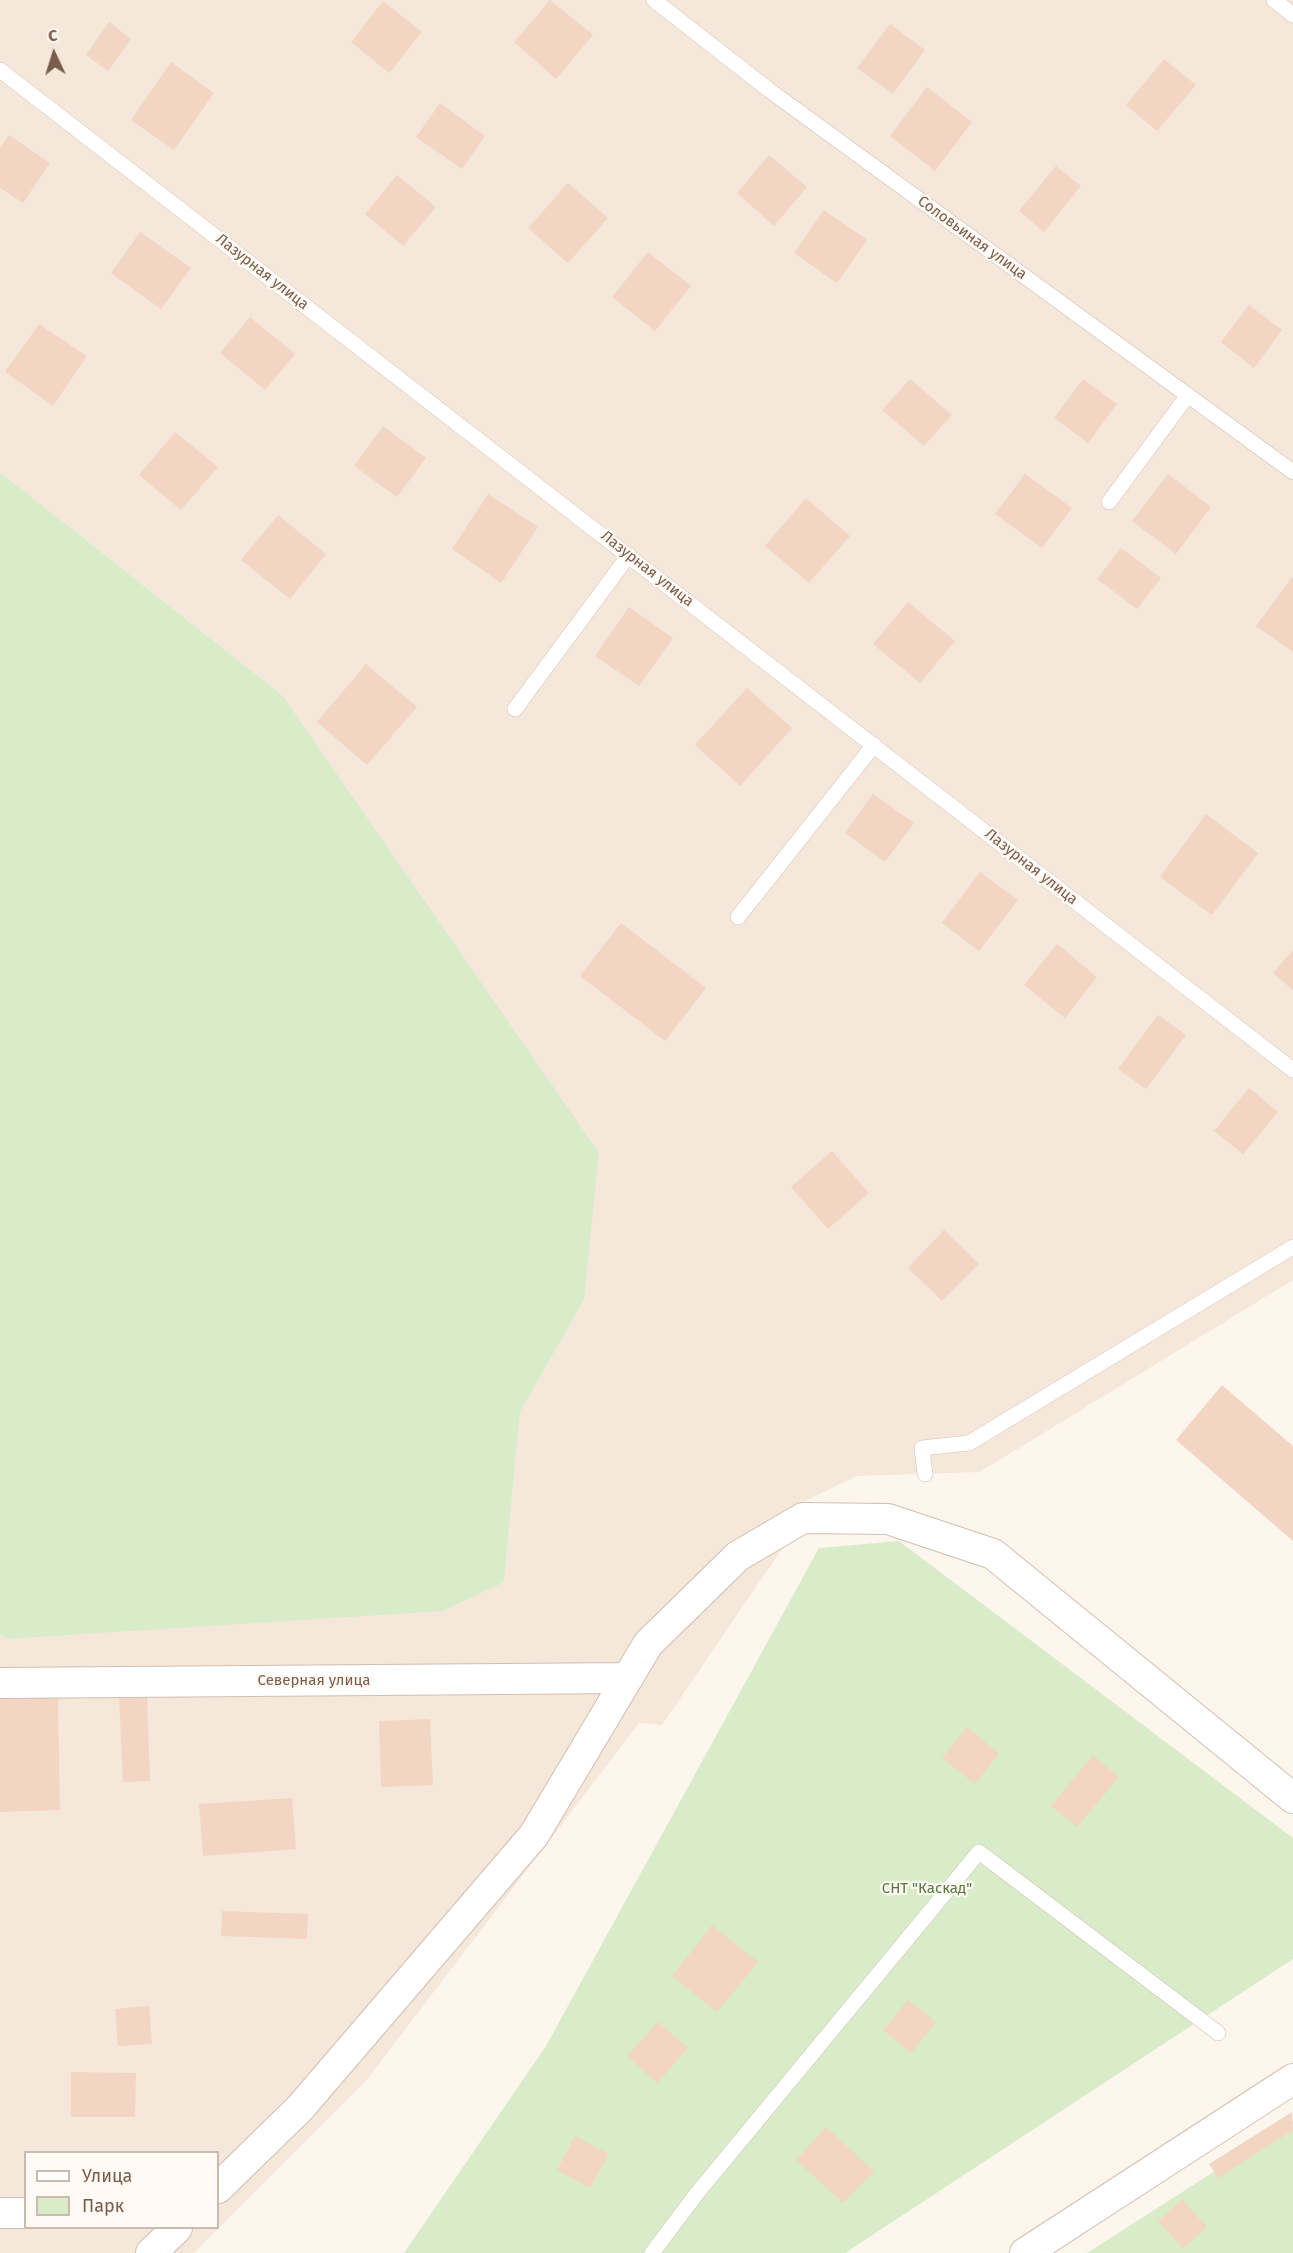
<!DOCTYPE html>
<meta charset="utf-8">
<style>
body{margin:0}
#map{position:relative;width:1293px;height:2253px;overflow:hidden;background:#fdf6ec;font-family:"Fira Sans",sans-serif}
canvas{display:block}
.legend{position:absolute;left:24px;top:2151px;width:195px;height:78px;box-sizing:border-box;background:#fffaf3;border:2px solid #cabbb1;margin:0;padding:8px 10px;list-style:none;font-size:18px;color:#7a5c4d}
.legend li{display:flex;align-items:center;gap:12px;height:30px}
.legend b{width:30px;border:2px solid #cabbb1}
.north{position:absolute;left:24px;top:24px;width:60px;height:60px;-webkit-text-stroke:4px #fffaf3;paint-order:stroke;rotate:356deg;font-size:16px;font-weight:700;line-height:24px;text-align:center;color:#7a5c4d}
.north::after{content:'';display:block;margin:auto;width:21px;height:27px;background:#7a5c4d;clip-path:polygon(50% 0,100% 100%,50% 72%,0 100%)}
</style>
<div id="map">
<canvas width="1293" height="2253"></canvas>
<ul class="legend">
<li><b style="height:8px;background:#fff"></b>Улица</li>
<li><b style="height:16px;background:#d8ecc9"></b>Парк</li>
</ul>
<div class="north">С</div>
</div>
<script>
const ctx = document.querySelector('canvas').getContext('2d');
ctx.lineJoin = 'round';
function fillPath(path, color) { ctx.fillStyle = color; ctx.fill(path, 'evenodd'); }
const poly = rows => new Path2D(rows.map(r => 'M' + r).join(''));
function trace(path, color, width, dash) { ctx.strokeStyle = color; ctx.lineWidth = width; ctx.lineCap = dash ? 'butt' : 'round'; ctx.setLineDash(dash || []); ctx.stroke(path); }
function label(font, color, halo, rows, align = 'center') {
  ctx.font = font + ' "Fira Sans",sans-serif'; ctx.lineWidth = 4.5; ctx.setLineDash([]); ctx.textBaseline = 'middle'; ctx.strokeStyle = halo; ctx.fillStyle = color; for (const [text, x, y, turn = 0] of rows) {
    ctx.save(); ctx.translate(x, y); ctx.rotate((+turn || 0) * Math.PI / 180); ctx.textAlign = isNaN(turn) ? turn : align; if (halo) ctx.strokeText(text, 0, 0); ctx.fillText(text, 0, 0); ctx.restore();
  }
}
fillPath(poly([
 [0,0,1293,0,1293,1280,980,1472,857,1476,803,1502,803,1518,662,1725,639,1723,365,2082,194,2253,0,2253,0,1622,504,1582,520,1412,584,1300,282,695,0,472],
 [26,2152,218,2152,218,2228,26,2228]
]), '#f5e8da');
fillPath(poly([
 [0,472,282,695,599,1153,584,1300,520,1412,504,1582,443,1611,6,1639,0,1633],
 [899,1541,1293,1838,1293,1959,845,2253,404,2253,546,2046,819,1548],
 [1293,2121,1293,2253,1087,2253]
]), '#d8ecc9');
fillPath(poly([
 [550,0,593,35,556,79,514,42],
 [383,1,422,32,389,73,351,42],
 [109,22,131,39,108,71,86,55],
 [890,24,925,50,893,94,857,68],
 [1164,59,1196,85,1157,131,1126,105],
 [171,62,214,93,174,150,131,120],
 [927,87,972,122,935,171,890,136],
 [440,103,485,136,462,169,416,137],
 [9,135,50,163,23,203,0,188,0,148],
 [769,155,807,187,774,226,737,193],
 [1056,166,1081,186,1044,232,1019,211],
 [397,175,436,207,403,246,365,214],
 [568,183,608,218,568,263,528,228],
 [824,210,867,240,837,283,794,253],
 [140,232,191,268,161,309,111,273],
 [648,252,691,286,655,331,612,297],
 [1249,305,1282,330,1254,368,1221,342],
 [250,317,295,354,265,390,220,353],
 [39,324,87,356,53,406,5,372],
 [910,379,952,415,924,446,882,410],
 [1083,379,1117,404,1088,443,1054,418],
 [383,426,426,458,397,497,354,466],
 [175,432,218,467,181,510,139,475],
 [1025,474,1072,508,1042,548,995,514],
 [1168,474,1211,507,1176,554,1132,521],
 [488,494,538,527,501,583,452,549],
 [806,498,850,536,809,583,765,546],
 [278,515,326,554,290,599,241,560],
 [1121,548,1161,578,1137,609,1097,579],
 [1293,576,1293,652,1256,626],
 [908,602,955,641,920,683,873,644],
 [629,607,673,638,639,686,595,656],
 [366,664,417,707,367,765,317,722],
 [747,688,792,728,740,786,695,745],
 [873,794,914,823,885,862,845,833],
 [1206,814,1258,853,1212,915,1160,877],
 [980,872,1018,900,979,951,942,923],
 [621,923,706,988,665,1041,580,976],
 [1057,944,1097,977,1065,1018,1024,985],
 [1293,950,1293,990,1273,973],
 [1158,1015,1186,1035,1146,1089,1118,1069],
 [1249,1088,1278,1112,1243,1154,1214,1131],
 [832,1151,869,1193,828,1229,791,1187],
 [944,1230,979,1264,942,1301,908,1268],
 [1222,1385,1293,1446,1293,1541,1176,1440],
 [58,1697,60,1810,0,1812,0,1699],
 [147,1697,150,1781,123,1782,119,1698],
 [430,1719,433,1785,381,1787,379,1721],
 [967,1727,999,1754,975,1784,942,1758],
 [1093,1755,1119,1777,1077,1827,1051,1806],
 [292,1798,296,1849,203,1856,199,1804],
 [222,1911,308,1914,307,1939,221,1936],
 [712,1925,758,1962,717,2012,672,1976],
 [908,2000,936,2022,911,2053,883,2030],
 [149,2006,152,2044,118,2046,115,2009],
 [658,2022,688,2048,657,2083,627,2056],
 [71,2072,136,2073,135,2117,71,2117],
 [1292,2112,1293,2130,1218,2178,1209,2164],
 [826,2127,874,2171,843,2203,796,2160],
 [575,2136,609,2154,590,2188,557,2170],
 [1182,2199,1207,2227,1183,2249,1158,2221]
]), '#f3d5c3');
const service = poly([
 [654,0,769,90,1293,472],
 [1274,0,1293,15],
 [0,70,1293,1070],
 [1109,502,1188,395],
 [515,709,629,555],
 [738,917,874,745],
 [925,1474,922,1448,969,1443,1293,1247],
 [652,2253,698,2192,979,1852,1218,2033]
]);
const minor = poly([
 [0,1683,628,1678],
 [218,2188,300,2108,534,1835,648,1644,738,1556,803,1518,888,1519,993,1554,1293,1798],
 [0,2213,26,2213],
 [151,2253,177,2228],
 [1025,2253,1293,2079]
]);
trace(service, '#d1beb0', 16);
trace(minor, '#d1beb0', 32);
trace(service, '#fff', 15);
trace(minor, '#fff', 30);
label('15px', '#7a5c4d', '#fffaf3', [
 ["Соловьиная улица",972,238,36],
 ["Лазурная улица",262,272,38],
 ["Лазурная улица",647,569,38],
 ["Лазурная улица",1031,867,38],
 ["Северная улица",314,1681]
]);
label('15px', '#537a41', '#fffaf3', [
 ["СНТ \"Каскад\"",927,1889]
]);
</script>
